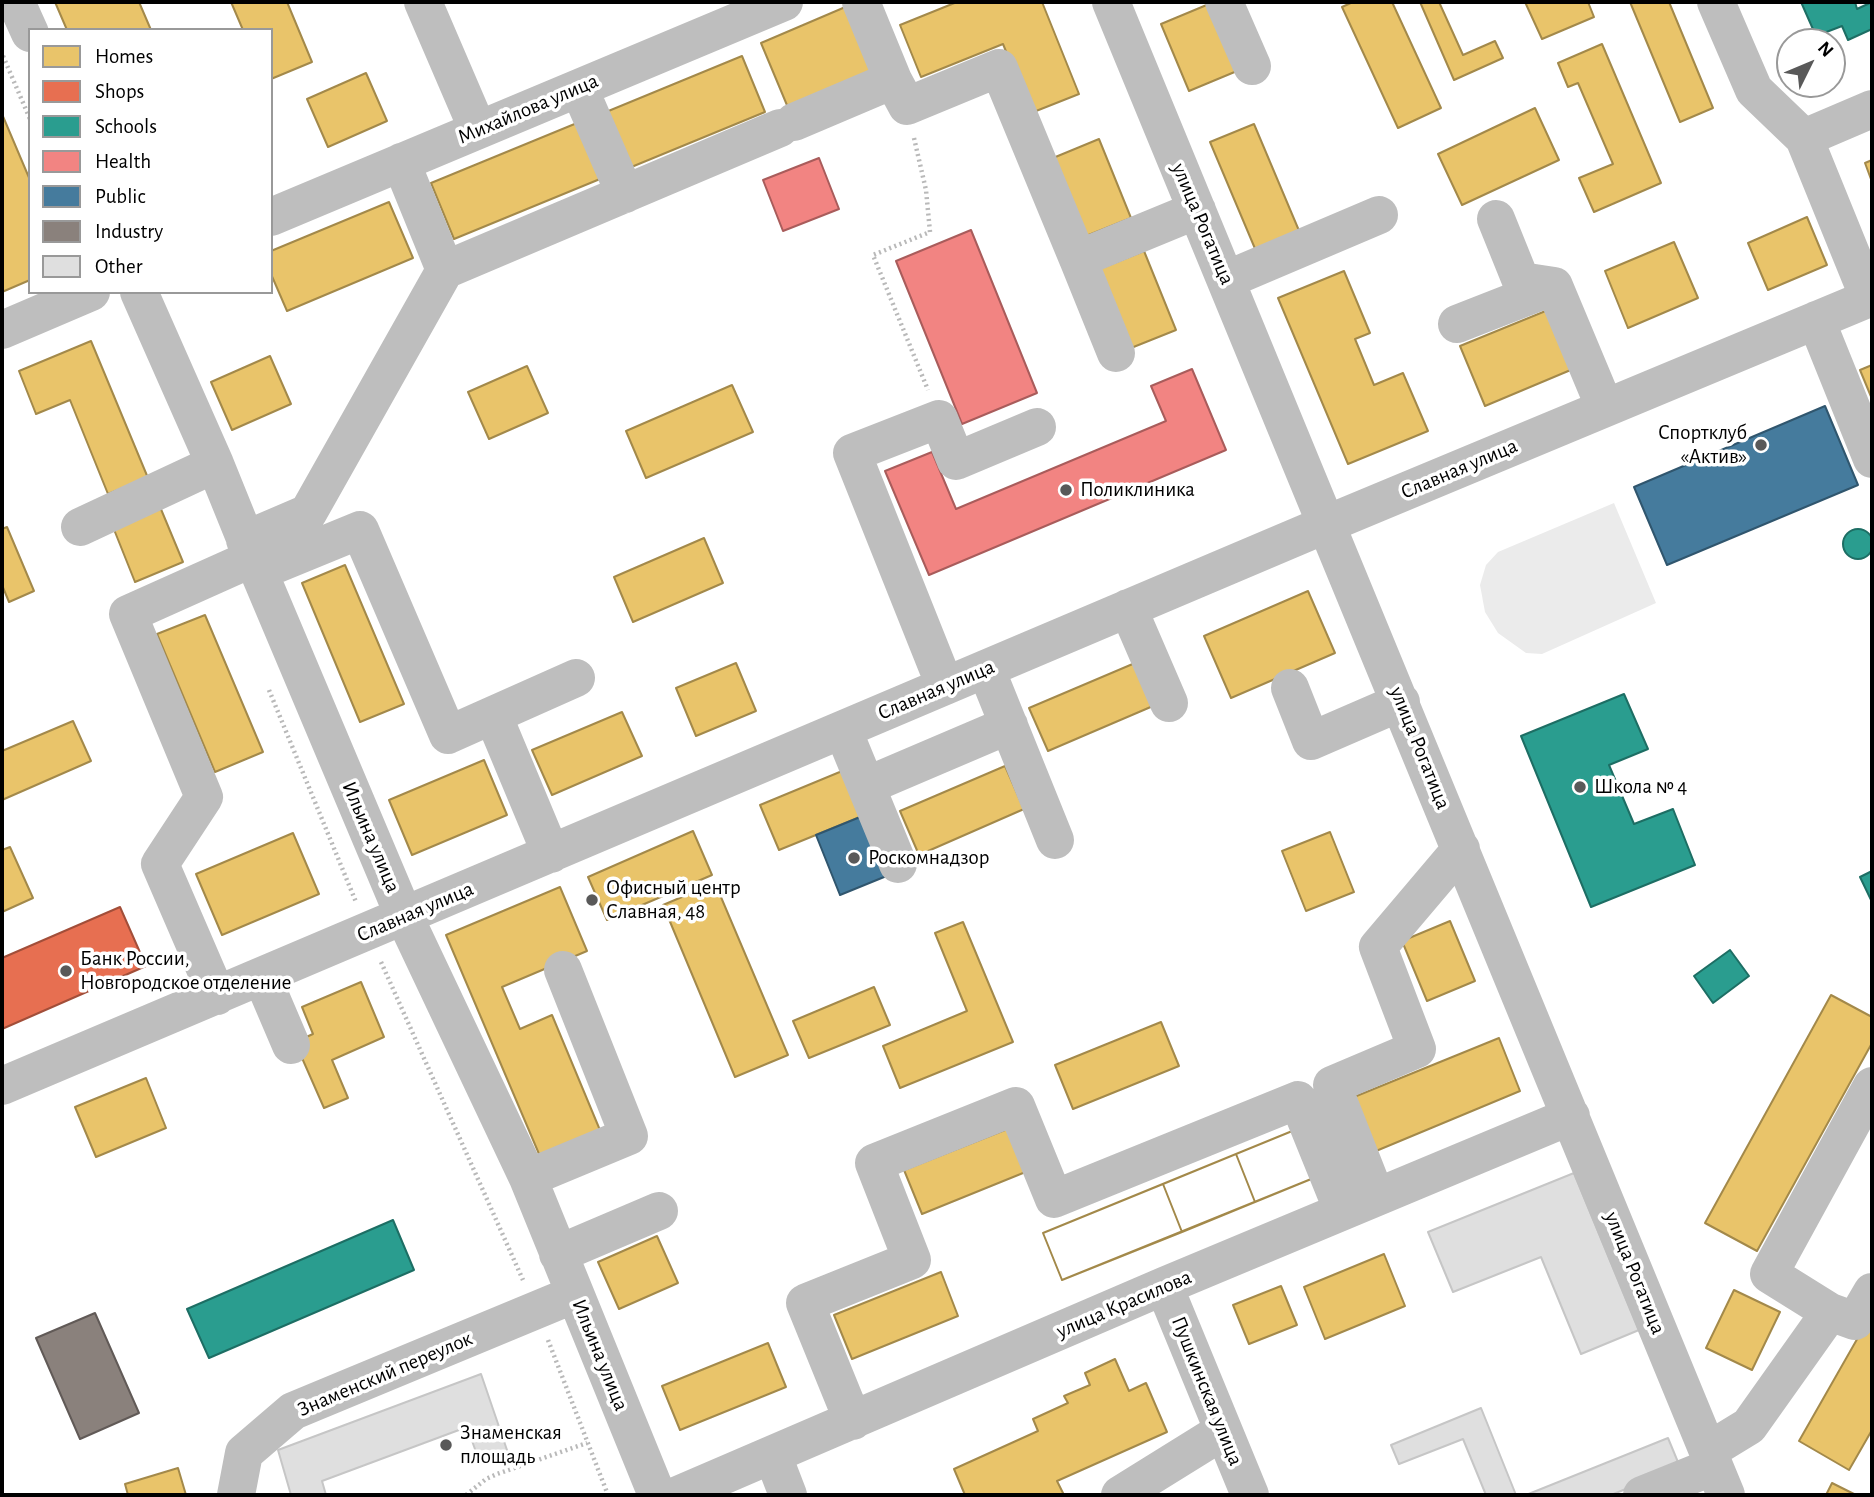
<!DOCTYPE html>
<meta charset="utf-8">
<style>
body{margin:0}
#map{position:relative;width:1874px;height:1497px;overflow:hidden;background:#fff;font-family:"Alegreya Sans",sans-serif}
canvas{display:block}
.frame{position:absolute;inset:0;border:4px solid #000;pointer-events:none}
.legend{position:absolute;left:28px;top:28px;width:245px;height:266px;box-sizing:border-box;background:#fff;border:2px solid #999;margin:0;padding:9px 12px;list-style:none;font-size:21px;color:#000}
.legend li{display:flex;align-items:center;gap:14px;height:35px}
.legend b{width:35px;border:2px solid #999}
.north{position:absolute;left:1776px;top:28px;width:70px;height:70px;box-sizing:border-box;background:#fff;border:2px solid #999;border-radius:50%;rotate:47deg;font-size:19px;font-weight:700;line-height:28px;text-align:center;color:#000}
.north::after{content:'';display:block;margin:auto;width:24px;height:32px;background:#595959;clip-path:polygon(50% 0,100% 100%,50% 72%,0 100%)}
</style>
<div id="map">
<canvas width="1874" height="1497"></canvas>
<div class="frame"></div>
<ul class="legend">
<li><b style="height:19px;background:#e9c46a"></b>Homes</li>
<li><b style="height:19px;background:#e76f51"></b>Shops</li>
<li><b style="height:19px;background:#2a9d8f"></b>Schools</li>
<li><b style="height:19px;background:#f28482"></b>Health</li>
<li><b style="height:19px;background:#457b9d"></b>Public</li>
<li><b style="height:19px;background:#8a817c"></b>Industry</li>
<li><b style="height:19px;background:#dfdfdf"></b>Other</li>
</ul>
<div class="north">N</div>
</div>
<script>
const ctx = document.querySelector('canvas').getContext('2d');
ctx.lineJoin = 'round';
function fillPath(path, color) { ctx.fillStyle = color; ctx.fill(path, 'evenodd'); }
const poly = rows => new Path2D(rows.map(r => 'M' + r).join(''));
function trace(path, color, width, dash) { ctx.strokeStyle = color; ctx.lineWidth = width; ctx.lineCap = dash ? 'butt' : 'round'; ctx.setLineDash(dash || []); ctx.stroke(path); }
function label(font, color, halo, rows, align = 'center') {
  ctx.font = font + ' "Alegreya Sans",sans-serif'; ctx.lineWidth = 7; ctx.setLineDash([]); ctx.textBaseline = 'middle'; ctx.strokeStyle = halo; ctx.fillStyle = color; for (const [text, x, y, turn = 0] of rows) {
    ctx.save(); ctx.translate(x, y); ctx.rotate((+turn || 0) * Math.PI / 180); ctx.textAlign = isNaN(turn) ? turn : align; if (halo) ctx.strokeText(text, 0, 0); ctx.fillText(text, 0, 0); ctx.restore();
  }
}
fillPath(poly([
 [1614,503,1656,603,1542,654,1526,653,1498,633,1485,612,1480,585,1486,565,1498,552]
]), '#ebebeb');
const homes = poly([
 [55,2,139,2,151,30,67,30,55,2],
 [231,2,287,2,312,62,271,79,271,30,243,30,231,2],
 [957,2,1042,2,1079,94,1031,113,1003,44,921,77,900,25,957,2],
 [1353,2,1392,2,1441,108,1398,128,1342,7,1353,2],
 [1420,2,1439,2,1463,55,1495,41,1503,58,1454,80,1420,2],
 [1525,2,1588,2,1594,17,1542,39,1525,2],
 [1630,2,1669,2,1713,108,1680,122,1630,2],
 [1209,4,1237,71,1189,91,1161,24,1209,4],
 [850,5,879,72,789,110,761,43,850,5],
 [1602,44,1661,183,1594,212,1579,178,1613,164,1578,83,1568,87,1558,63,1602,44],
 [742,56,765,112,629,168,606,112,742,56],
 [366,73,387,121,328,147,307,99,366,73],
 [1535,108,1559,160,1462,205,1438,154,1535,108],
 [2,114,30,180,30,280,2,292,2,114],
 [577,123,600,179,454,239,431,183,577,123],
 [1254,124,1300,233,1256,251,1210,142,1254,124],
 [1099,139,1131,218,1086,236,1053,158,1099,139],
 [1872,160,1872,182,1865,163,1872,160],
 [389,202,413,258,287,311,271,274,271,251,389,202],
 [1807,217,1827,265,1768,290,1748,243,1807,217],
 [1674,242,1698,298,1628,328,1605,271,1674,242],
 [1144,251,1176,330,1131,348,1099,269,1144,251],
 [1344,271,1370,333,1355,339,1374,385,1403,373,1428,431,1348,464,1278,298,1344,271],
 [1548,310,1573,369,1485,406,1460,346,1548,310],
 [91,341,148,478,108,494,70,400,36,414,19,371,91,341],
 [270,356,291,404,232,430,211,382,270,356],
 [1872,365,1872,399,1860,370,1872,365],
 [527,366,548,413,489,439,468,392,527,366],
 [732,385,753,432,646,478,626,431,732,385],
 [158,502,183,562,135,582,111,522,158,502],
 [7,527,34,591,9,602,2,585,2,529,7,527],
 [704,538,723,583,633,622,614,577,704,538],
 [345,565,404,704,360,722,302,583,345,565],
 [1308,591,1335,653,1231,698,1204,636,1308,591],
 [205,615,263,752,215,772,157,634,205,615],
 [736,663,756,711,696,736,676,688,736,663],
 [1135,663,1153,706,1048,751,1029,708,1135,663],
 [622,712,642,756,552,795,532,750,622,712],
 [73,721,91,761,2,800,2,751,73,721],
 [484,760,507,815,412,855,389,800,484,760],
 [1005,766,1024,809,919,855,900,811,1005,766],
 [847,769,865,815,779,850,760,805,847,769],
 [693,831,712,875,607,920,588,877,693,831],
 [1330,832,1354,892,1306,911,1282,851,1330,832],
 [293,833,319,894,222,935,196,874,293,833],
 [10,847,33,898,2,912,2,850,10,847],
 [715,883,788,1055,735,1077,663,905,715,883],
 [560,887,587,951,502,987,520,1029,552,1015,602,1135,542,1161,446,935,560,887],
 [1450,921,1475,981,1427,1001,1402,941,1450,921],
 [963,922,1013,1042,900,1088,883,1046,967,1011,935,933,963,922],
 [361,982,384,1037,332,1060,348,1098,324,1108,295,1042,313,1034,302,1007,361,982],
 [874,987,890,1025,809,1058,793,1021,874,987],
 [1831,995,1872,1017,1872,1043,1757,1251,1705,1223,1831,995],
 [1161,1022,1179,1066,1073,1109,1055,1065,1161,1022],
 [1499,1038,1520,1091,1376,1151,1354,1097,1499,1038],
 [146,1078,166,1128,96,1157,75,1107,146,1078],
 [1302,1127,1321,1175,1062,1280,1043,1233,1302,1127],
 [1302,1127,1321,1175,1255,1202,1236,1154,1302,1127],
 [1010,1128,1028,1171,922,1214,904,1170,1010,1128],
 [1236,1154,1255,1202,1182,1232,1163,1184,1236,1154],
 [1163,1184,1182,1232,1062,1280,1043,1233,1163,1184],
 [657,1236,678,1283,619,1309,598,1262,657,1236],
 [1384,1254,1405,1306,1325,1339,1304,1287,1384,1254],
 [941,1272,958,1316,852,1359,834,1315,941,1272],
 [1281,1286,1297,1325,1249,1344,1233,1305,1281,1286],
 [1734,1290,1780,1312,1752,1370,1706,1348,1734,1290],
 [1872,1313,1872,1430,1849,1470,1799,1441,1872,1313],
 [768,1343,786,1387,680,1430,662,1386,768,1343],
 [1115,1359,1129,1391,1146,1383,1167,1432,1057,1481,1064,1495,965,1495,954,1469,1038,1431,1033,1419,1068,1403,1064,1396,1090,1385,1085,1373,1115,1359],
 [178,1468,186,1495,128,1495,125,1484,178,1468],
 [1832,1483,1856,1495,1826,1495,1832,1483]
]);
fillPath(homes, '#e9c46a');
trace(homes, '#a3894a', 2);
const shops = poly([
 [120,907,146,966,2,1029,2,958,120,907]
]);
fillPath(shops, '#e76f51');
trace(shops, '#a24e39', 2);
const schools = poly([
 [1801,2,1855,2,1857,9,1872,2,1872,29,1848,40,1842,26,1816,36,1801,2],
 '1843 544a15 15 0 1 1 30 0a15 15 0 1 1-30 0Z',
 [1624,694,1648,749,1609,765,1634,824,1673,809,1695,865,1591,907,1521,736,1624,694],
 [1872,871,1872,902,1860,877,1872,871],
 [1730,950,1749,976,1713,1003,1694,976,1730,950],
 [393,1220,414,1270,209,1358,187,1309,393,1220]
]);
fillPath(schools, '#2a9d8f');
trace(schools, '#1d6e64', 2);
const health = poly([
 [819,158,839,209,783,231,763,180,819,158],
 [971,230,1037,393,962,424,896,261,971,230],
 [1192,369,1226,450,929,575,885,471,932,452,956,509,1166,421,1151,386,1192,369]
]);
fillPath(health, '#f28482');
trace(health, '#a95c5b', 2);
const public = poly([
 [1825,406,1858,485,1667,565,1634,487,1825,406],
 [865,815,889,875,840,895,816,835,865,815]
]);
fillPath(public, '#457b9d');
trace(public, '#30566e', 2);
const industry = poly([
 [95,1313,139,1413,80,1439,36,1338,95,1313]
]);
fillPath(industry, '#8a817c');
trace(industry, '#615a57', 2);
const building = poly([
 [1574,1173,1639,1330,1581,1354,1541,1257,1453,1292,1428,1232,1574,1173],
 [481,1374,508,1453,480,1463,467,1427,322,1481,326,1495,291,1495,278,1450,481,1374],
 [1481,1408,1516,1495,1486,1495,1463,1439,1399,1464,1391,1445,1481,1408],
 [1668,1438,1680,1467,1611,1495,1526,1495,1668,1438]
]);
fillPath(building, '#dfdfdf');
trace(building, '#c6c6c6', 2);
trace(poly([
 [3,56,30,119],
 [914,138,926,190,930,232,873,255,928,390],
 [269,690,356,902],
 [381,962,523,1280],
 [548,1340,608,1495],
 [466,1495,486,1479,497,1474,587,1443]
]), '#b9b9b9', 4.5, [2, 3.5]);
trace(poly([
 [16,2,30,33],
 [423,2,478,130],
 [861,2,893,80,907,106,999,68,1078,259,1197,210],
 [1111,2,1726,1495],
 [1224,2,1252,66],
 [1716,2,1754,90,1804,138,1869,298],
 [579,88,625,194],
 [794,122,893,80],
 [1804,138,1872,109],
 [401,162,445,270,780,128],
 [271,217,784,2],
 [1496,219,1521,281,1554,286,1605,408],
 [1078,259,1116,353],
 [1226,280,1379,215],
 [139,292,215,464,253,558,404,916,528,1178,657,1495],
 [1816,320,1872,459],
 [1457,324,1554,286],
 [2,330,91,292],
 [80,527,215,464],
 [245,540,308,513,445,270],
 [260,571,360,530,448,735,576,678],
 [1128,608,1169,703],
 [986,669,1055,840],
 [945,686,852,453,939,419,956,461,1037,427],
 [1290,688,1311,741,1401,702],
 [493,715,551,854],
 [843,730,898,864],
 [866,786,1009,725],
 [262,977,291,1045],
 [217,996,160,864,204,797,128,614,253,558],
 [2,1086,1327,524,1872,297],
 [528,1178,629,1136,563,970],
 [1376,1197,1332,1085,1417,1049,1378,947,1461,849],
 [558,1254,659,1211],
 [1164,1286,1250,1495],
 [1830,1312,1769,1274,1872,1086],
 [853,1421,805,1303,912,1260,874,1163,1016,1106,1054,1199,1298,1100,1343,1211],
 [1708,1451,1749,1426,1830,1312,1855,1321,1872,1292],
 [773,1456,788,1495],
 [236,1495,244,1453,293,1411,575,1294],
 [678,1495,1164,1286,1571,1116],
 [1120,1495,1223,1431],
 [1642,1495,1714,1466]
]), '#bebebe', 38);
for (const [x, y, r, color] of [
 [1761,445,7,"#595959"],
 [1066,490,7,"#595959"],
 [1580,787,7,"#595959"],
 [854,858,7,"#595959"],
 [592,900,7,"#595959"],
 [66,971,7,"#595959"],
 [446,1445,7,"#595959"]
]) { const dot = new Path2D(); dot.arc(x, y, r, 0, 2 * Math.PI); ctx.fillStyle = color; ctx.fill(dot); trace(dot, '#fff', 2.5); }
label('21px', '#000', '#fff', [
 ["Михайлова улица",528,109,-23],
 ["улица Рогатица",1203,224,67],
 ["Славная улица",1459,469,-23],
 ["Славная улица",936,690,-23],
 ["улица Рогатица",1420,748,68],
 ["Ильина улица",371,837,67],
 ["Славная улица",415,912,-23],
 ["улица Рогатица",1635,1273,68],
 ["улица Красилова",1124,1304,-23],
 ["Ильина улица",600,1355,68],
 ["Знаменский переулок",385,1374,-23],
 ["Пушкинская улица",1207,1391,68]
]);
label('21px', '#000', '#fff', [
 ["Спортклуб",1747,433,"right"],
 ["«Актив»",1747,457,"right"],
 ["Поликлиника",1080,490],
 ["Школа № 4",1594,787],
 ["Роскомнадзор",868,858],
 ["Офисный центр",606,888],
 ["Славная, 48",606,912],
 ["Банк России,",80,959],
 ["Новгородское отделение",80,983],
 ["Знаменская",460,1433],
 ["площадь",460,1457]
], 'left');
</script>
